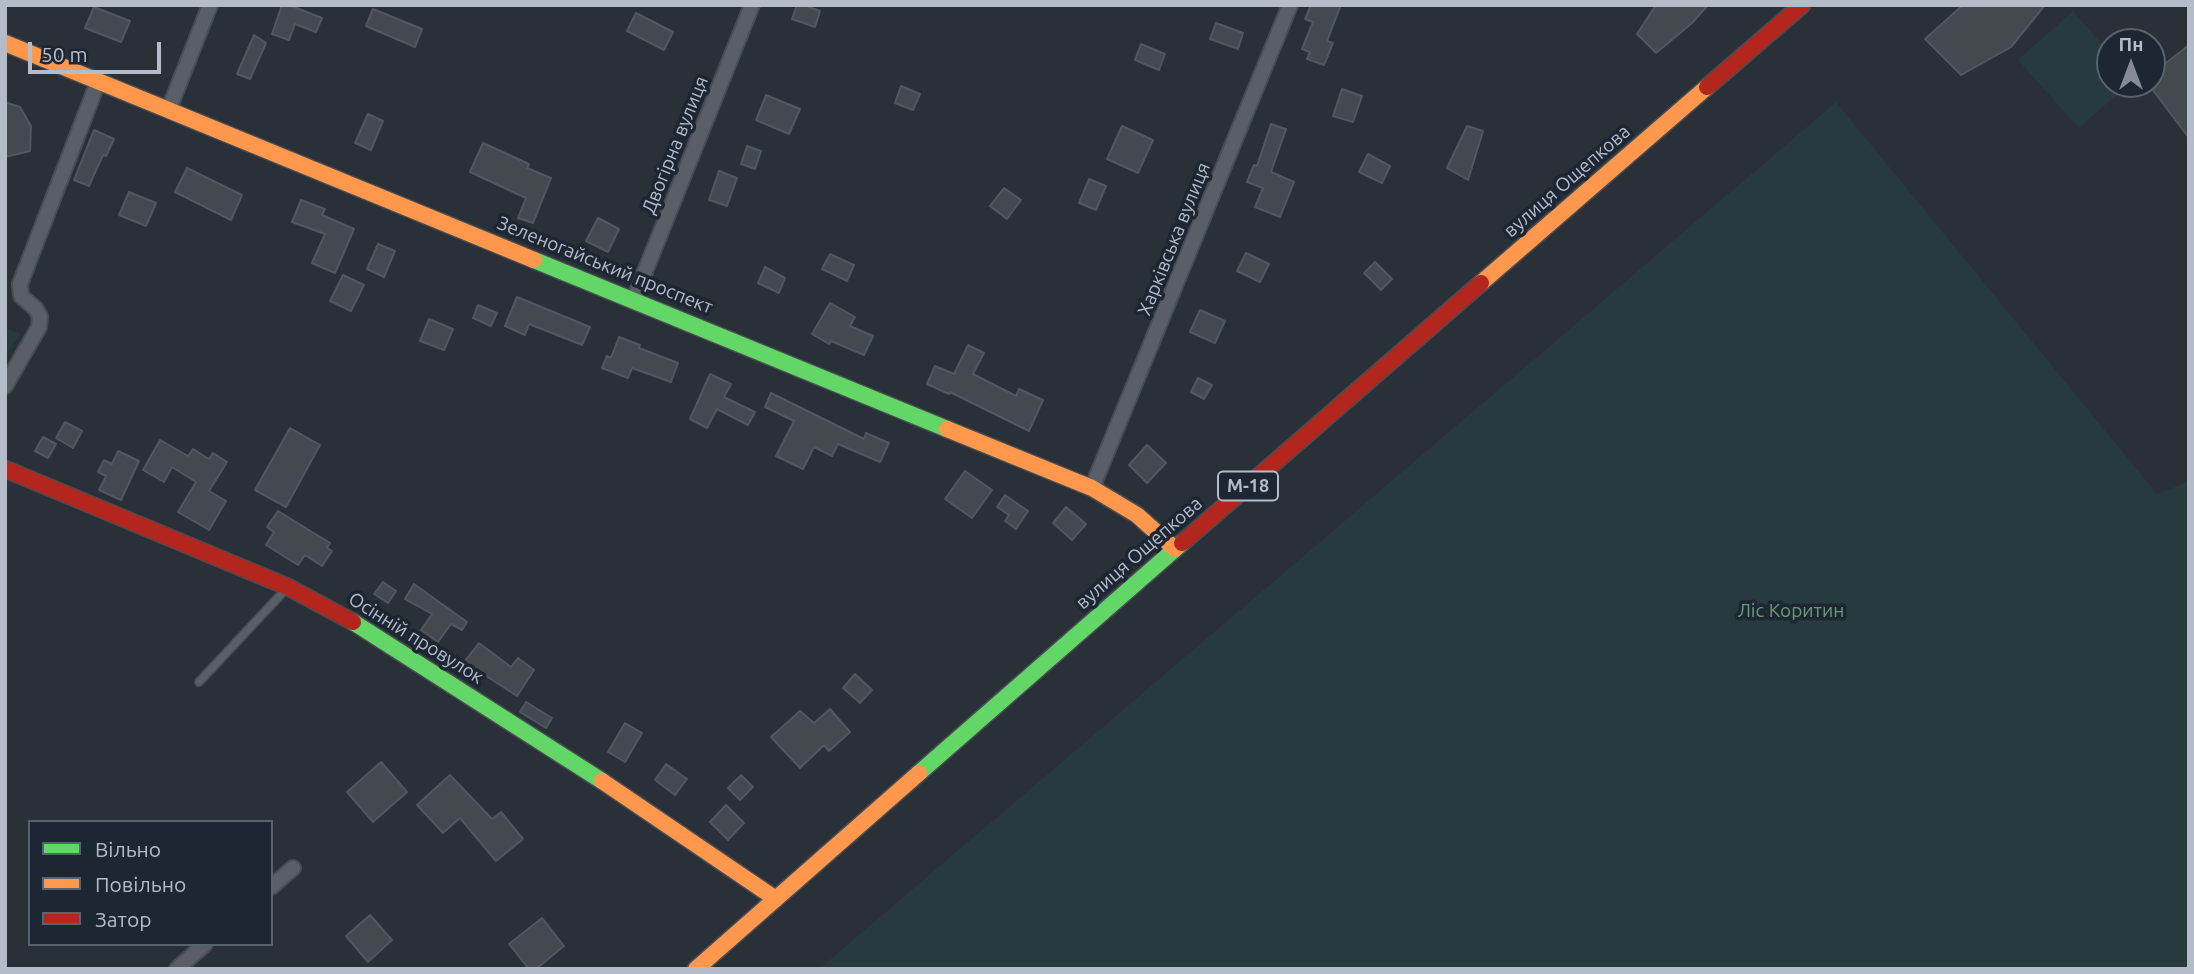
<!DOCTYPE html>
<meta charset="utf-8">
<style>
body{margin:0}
#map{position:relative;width:2194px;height:974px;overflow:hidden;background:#2a3038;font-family:Ubuntu,sans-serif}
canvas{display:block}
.frame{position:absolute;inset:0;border:7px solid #b4bcc9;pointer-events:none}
.legend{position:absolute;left:28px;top:820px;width:245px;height:126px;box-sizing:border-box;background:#1d2633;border:2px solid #59626f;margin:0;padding:9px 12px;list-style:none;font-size:21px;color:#b4bcc9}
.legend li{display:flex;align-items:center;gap:14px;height:35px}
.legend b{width:35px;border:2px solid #59626f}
.north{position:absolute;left:2096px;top:28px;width:70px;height:70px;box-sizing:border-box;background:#1d2633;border:2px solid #59626f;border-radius:50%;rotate:0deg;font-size:19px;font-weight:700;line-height:28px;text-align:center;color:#b4bcc9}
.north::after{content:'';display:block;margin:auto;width:24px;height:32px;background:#848b96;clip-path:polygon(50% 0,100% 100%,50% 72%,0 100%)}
.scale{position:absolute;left:28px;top:42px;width:133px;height:32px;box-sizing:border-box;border:4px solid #b4bcc9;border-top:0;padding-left:9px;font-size:21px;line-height:24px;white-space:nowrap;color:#b4bcc9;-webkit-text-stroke:5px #1d2633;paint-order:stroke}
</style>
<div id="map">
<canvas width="2194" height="974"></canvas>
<div class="frame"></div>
<ul class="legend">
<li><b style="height:9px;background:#63d668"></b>Вільно</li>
<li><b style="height:9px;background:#ff974d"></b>Повільно</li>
<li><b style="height:9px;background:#b3261e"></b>Затор</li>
</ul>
<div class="north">Пн</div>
<div class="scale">50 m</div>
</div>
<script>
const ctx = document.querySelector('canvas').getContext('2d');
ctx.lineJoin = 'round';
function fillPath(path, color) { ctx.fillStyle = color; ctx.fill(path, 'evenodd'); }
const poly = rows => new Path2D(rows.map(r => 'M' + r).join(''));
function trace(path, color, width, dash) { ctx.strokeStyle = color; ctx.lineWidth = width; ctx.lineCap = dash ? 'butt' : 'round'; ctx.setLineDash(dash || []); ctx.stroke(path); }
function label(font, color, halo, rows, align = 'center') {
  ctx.font = font + ' Ubuntu,sans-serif'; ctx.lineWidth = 7; ctx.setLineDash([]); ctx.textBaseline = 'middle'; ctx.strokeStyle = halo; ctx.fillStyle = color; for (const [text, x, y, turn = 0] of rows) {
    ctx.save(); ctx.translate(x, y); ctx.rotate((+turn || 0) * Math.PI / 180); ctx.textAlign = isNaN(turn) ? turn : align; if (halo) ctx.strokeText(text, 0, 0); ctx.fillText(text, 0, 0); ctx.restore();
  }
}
fillPath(poly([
 [2073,11,2110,53,2110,84,2129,84,2079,128,2018,60],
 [1836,102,2157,494,2189,481,2189,969,819,969],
 [5,328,21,334,5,356]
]), '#273a3e');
const building = poly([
 [282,5,289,5,322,18,316,32,295,24,289,40,272,34,282,5],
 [797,5,804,5,820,11,815,27,792,19,797,5],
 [1311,5,1341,5,1327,41,1333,43,1324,65,1307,59,1310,52,1302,49,1313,22,1305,19,1311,5],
 [1656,5,1708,5,1692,23,1656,53,1637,34,1656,5],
 [1963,5,2045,5,2011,47,1961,75,1925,39,1963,5],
 [94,7,130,21,121,42,85,28,94,7],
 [373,9,422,29,415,47,366,26,373,9],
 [636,13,673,32,664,50,627,31,636,13],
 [1216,23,1243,33,1238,49,1210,39,1216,23],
 [254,35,266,43,250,79,237,74,254,35],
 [1141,44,1165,54,1159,70,1135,60,1141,44],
 [2189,45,2189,138,2152,89,2152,74,2189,45],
 [901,86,920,94,913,110,895,103,901,86],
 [1342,89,1362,96,1353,122,1333,116,1342,89],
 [766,95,800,109,789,134,756,120,766,95],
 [5,102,20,107,31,126,30,151,5,157,5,102],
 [368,114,383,121,371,150,355,143,368,114],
 [1271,124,1286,129,1271,172,1294,182,1280,217,1255,207,1263,188,1247,182,1254,165,1257,166,1271,124],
 [1122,126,1153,140,1138,173,1107,159,1122,126],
 [1467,126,1483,131,1468,180,1447,168,1467,126],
 [94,130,114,139,106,156,103,155,89,186,74,180,94,130],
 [483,143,529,164,527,168,551,178,533,223,518,218,526,198,470,172,483,143],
 [747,146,761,151,755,169,741,164,747,146],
 [1368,154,1390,166,1382,183,1359,172,1368,154],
 [187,168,242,195,231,220,175,192,187,168],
 [719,171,737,178,727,206,709,200,719,171],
 [1089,179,1106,186,1096,210,1079,203,1089,179],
 [1004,188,1021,200,1007,219,990,206,1004,188],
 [129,192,156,203,146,226,119,215,129,192],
 [301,200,325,209,322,215,354,229,335,273,312,263,325,234,292,222,301,200],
 [598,218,619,229,608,252,586,241,598,218],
 [378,244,395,251,384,277,367,269,378,244],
 [1246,253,1269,264,1260,282,1237,271,1246,253],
 [830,254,854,265,847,281,822,269,830,254],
 [1375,262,1392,279,1381,290,1364,273,1375,262],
 [765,267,785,278,779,293,758,283,765,267],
 [343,275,364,285,351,311,330,301,343,275],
 [517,297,590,327,582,345,529,324,525,335,505,326,517,297],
 [830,303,855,317,850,326,873,336,864,355,831,341,829,344,812,334,830,303],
 [478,305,497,313,491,326,473,318,478,305],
 [1200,310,1225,321,1215,343,1190,332,1200,310],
 [429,319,453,329,444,350,420,341,429,319],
 [619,337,640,345,639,348,678,363,671,382,632,368,628,378,602,368,607,356,611,358,619,337],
 [968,345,984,353,973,374,1016,396,1019,389,1043,400,1029,431,950,392,949,394,927,384,935,366,954,374,968,345],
 [710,374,731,384,724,397,755,412,748,425,717,409,707,428,690,419,710,374],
 [1198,378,1212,385,1204,399,1191,392,1198,378],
 [771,393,864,439,866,433,889,443,880,462,838,444,832,456,814,447,803,469,776,456,794,421,765,407,771,393],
 [65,422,82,431,73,448,56,438,65,422],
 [290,428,320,445,286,507,255,490,290,428],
 [43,437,56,444,48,458,35,451,43,437],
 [160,440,188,456,193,449,209,459,213,453,227,462,209,491,226,501,209,530,178,512,196,482,172,467,164,482,143,470,160,440],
 [1147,445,1166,463,1147,483,1129,465,1147,445],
 [118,451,139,461,121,500,99,490,106,476,98,472,104,460,112,464,118,451],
 [965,471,992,490,972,518,945,499,965,471],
 [1005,495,1028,511,1016,529,1005,521,1009,515,997,507,1005,495],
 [1066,507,1086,524,1072,540,1053,523,1066,507],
 [278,511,330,543,327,548,332,551,322,566,305,555,298,565,266,545,274,532,267,527,278,511],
 [383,582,396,591,388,603,374,594,383,582],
 [414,584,467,622,462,630,451,624,438,642,421,630,432,614,405,599,414,584],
 [479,643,511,667,518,658,534,670,517,696,480,672,476,677,461,666,479,643],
 [855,674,872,690,860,703,843,688,855,674],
 [526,702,552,718,546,728,520,712,526,702],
 [830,709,850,732,829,751,824,745,800,768,771,737,800,711,814,723,830,709],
 [625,723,642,733,625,762,608,752,625,723],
 [381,762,407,792,373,822,347,792,381,762],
 [666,764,687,779,675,795,655,780,666,764],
 [450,775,492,819,501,812,523,839,496,861,460,818,443,833,417,805,450,775],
 [741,775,753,787,740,800,728,788,741,775],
 [726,805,744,823,728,840,710,822,726,805],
 [370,915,392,940,368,962,346,936,370,915],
 [542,918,564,946,536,969,529,969,509,944,542,918]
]);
fillPath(building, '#444950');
trace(building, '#52575f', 2);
const lane = poly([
 [199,682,287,588]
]);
const street = poly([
 [169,109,210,5],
 [634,299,752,5],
 [5,386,39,327,40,316,35,308,21,296,20,284,98,82],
 [1092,488,1290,5],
 [271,887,293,868],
 [177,969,205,944]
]);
const fast = poly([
 [534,260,947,429],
 [353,622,602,781],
 [919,773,1182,543]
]);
const slow = poly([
 [5,43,534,260],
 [1481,283,1707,87],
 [947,429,1092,488,1137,515,1175,549],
 [602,781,776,899],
 [696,969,919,773]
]);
const jam = poly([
 [1707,87,1802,5],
 [5,469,288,587,353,622],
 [1182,543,1481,283]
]);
trace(lane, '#484c53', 10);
trace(street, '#484c53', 18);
trace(fast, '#484c53', 19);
trace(slow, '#484c53', 19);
trace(jam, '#484c53', 19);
trace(lane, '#5a5e66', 7);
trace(street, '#5a5e66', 14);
trace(fast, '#63d668', 16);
trace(slow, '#ff974d', 16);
trace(jam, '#b3261e', 16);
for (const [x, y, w] of [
 [1248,486,60]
]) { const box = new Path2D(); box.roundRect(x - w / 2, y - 14.5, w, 29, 5); ctx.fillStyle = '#1d2633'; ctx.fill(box); trace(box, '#b4bcc9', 2); }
label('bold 18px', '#b4bcc9', null, [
 ["М-18",1248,486]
]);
label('19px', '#b4bcc9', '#1d2633', [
 ["Двогірна вулиця",675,145,-68],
 ["вулиця Ощепкова",1567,181,-41],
 ["Харківська вулиця",1174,239,-68],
 ["Зеленогайський проспект",605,265,22],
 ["вулиця Ощепкова",1139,553,-41],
 ["Осінній провулок",416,638,32]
]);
label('19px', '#6b9a76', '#1d2633', [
 ["Ліс Коритин",1791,611]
]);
</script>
